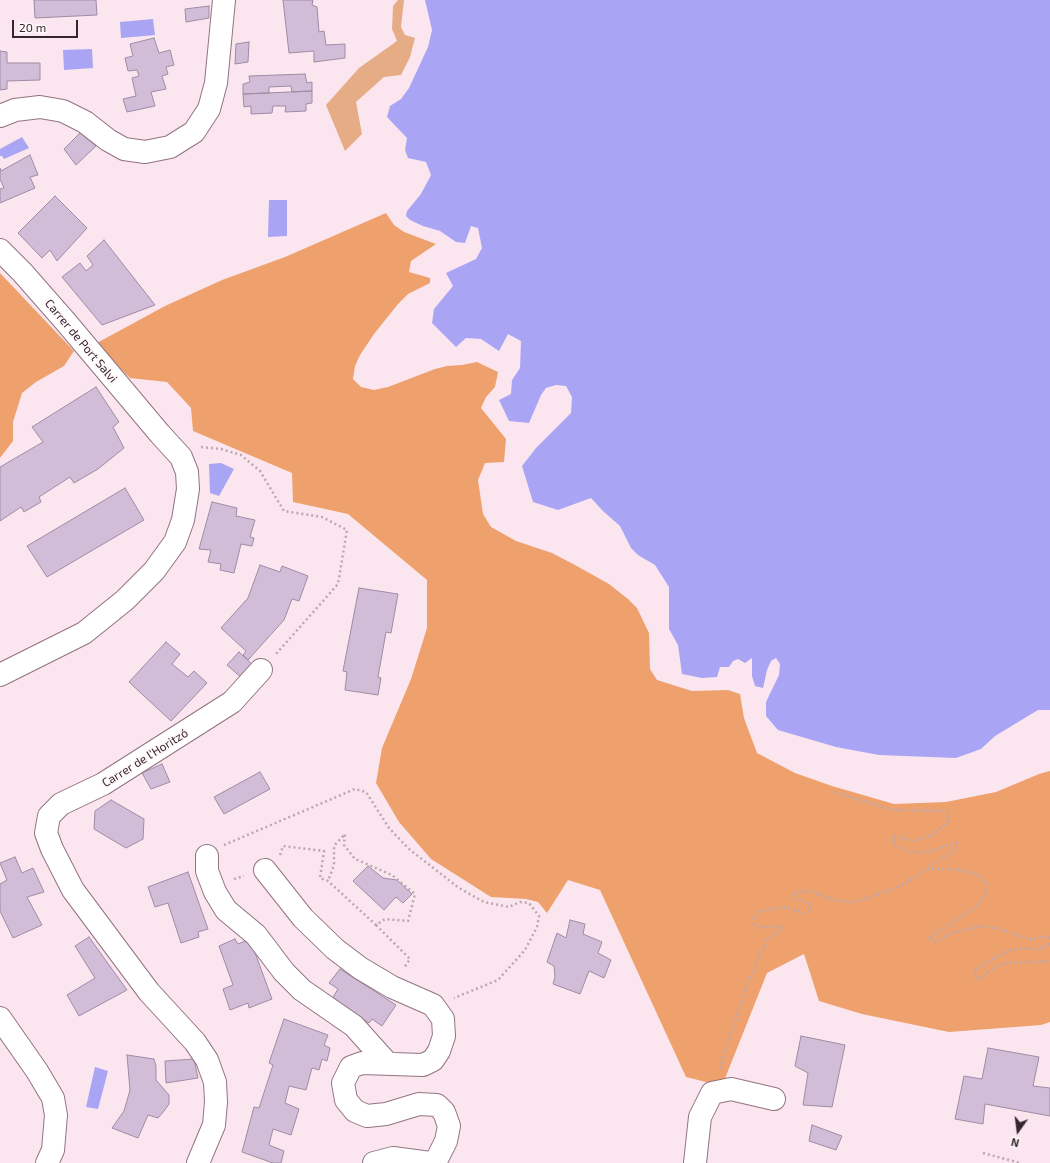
<!DOCTYPE html>
<meta charset="utf-8">
<style>
body{margin:0}
#map{position:relative;width:1050px;height:1163px;overflow:hidden;background:#fbe6ef;font-family:"Exo 2",sans-serif}
canvas{display:block}
.north{position:absolute;left:998px;top:1111px;width:40px;height:40px;-webkit-text-stroke:3px #fff8fb;paint-order:stroke;rotate:194deg;font-size:11px;font-weight:700;line-height:16px;text-align:center;color:#33262c}
.north::after{content:'';display:block;margin:auto;width:14px;height:18px;background:#33262c;clip-path:polygon(50% 0,100% 100%,50% 72%,0 100%)}
.scale{position:absolute;left:12px;top:20px;width:66px;height:18px;box-sizing:border-box;border:2px solid #33262c;border-top:0;padding-left:5px;font-size:12px;line-height:14px;white-space:nowrap;color:#33262c;-webkit-text-stroke:3px #fff8fb;paint-order:stroke}
</style>
<div id="map">
<canvas width="1050" height="1163"></canvas>
<div class="north">N</div>
<div class="scale">20 m</div>
</div>
<script>
const ctx = document.querySelector('canvas').getContext('2d');
ctx.lineJoin = 'round';
function fillPath(path, color) { ctx.fillStyle = color; ctx.fill(path, 'evenodd'); }
const poly = rows => new Path2D(rows.map(r => 'M' + r).join(''));
function trace(path, color, width, dash) { ctx.strokeStyle = color; ctx.lineWidth = width; ctx.lineCap = dash ? 'butt' : 'round'; ctx.setLineDash(dash || []); ctx.stroke(path); }
function label(font, color, halo, rows, align = 'center') {
  ctx.font = font + ' "Exo 2",sans-serif'; ctx.lineWidth = 3.5; ctx.setLineDash([]); ctx.textBaseline = 'middle'; ctx.strokeStyle = halo; ctx.fillStyle = color; for (const [text, x, y, turn = 0] of rows) {
    ctx.save(); ctx.translate(x, y); ctx.rotate((+turn || 0) * Math.PI / 180); ctx.textAlign = isNaN(turn) ? turn : align; if (halo) ctx.strokeText(text, 0, 0); ctx.fillText(text, 0, 0); ctx.restore();
  }
}
fillPath(poly([
 [398,0,404,0,401,27,405,35,415,38,410,57,401,75,384,77,356,102,362,134,345,151,326,105,359,68,397,41,392,29,393,6]
]), '#e6ac86');
fillPath(poly([
 [386,213,394,225,404,232,436,244,411,261,409,272,430,278,430,283,408,294,398,304,374,334,360,355,355,366,353,379,361,387,374,390,388,387,435,369,447,366,462,365,477,362,498,372,495,387,486,397,481,408,506,439,504,462,485,463,478,480,483,514,491,527,516,541,552,553,575,565,609,584,628,599,637,608,649,633,650,669,657,680,692,691,728,690,740,694,744,718,757,753,795,773,832,786,894,804,946,802,996,792,1039,774,1050,771,1050,1022,1041,1025,949,1032,862,1014,819,1001,804,954,767,973,722,1086,686,1077,600,890,568,880,547,913,538,902,526,899,491,897,431,859,399,822,376,783,382,748,411,679,427,628,427,580,348,514,293,502,292,473,193,431,191,408,167,382,130,378,95,344,165,306,222,280,285,257],
 [0,273,74,351,64,366,36,382,22,393,13,422,13,441,0,458]
]), '#eea16d');
fillPath(poly([
 [425,0,1050,0,1050,710,1038,710,995,736,981,749,956,758,879,755,836,747,778,730,766,716,766,702,779,675,780,664,776,658,771,661,767,670,763,688,755,686,752,676,752,658,745,663,738,659,733,661,729,667,720,667,717,677,702,678,682,674,678,645,669,629,669,587,655,565,638,555,631,548,620,526,603,511,591,498,558,510,533,502,522,466,536,448,571,413,572,397,566,386,556,385,546,388,541,395,529,423,509,421,499,400,511,394,512,380,520,368,521,341,508,334,499,351,481,339,466,338,456,347,432,323,434,309,453,286,446,273,476,259,482,248,478,228,471,226,465,243,456,242,440,231,423,226,410,220,406,216,407,211,421,194,431,175,426,162,408,158,405,150,407,138,387,117,390,106,401,99,409,88,428,47,432,30],
 [153,19,155,35,121,38,120,22],
 [92,49,93,68,64,70,63,50],
 [22,137,29,148,4,159,2,156,0,156,0,149],
 [269,200,287,200,287,236,268,237],
 [221,463,234,469,219,496,210,493,209,464],
 [95,1067,108,1071,98,1109,86,1107]
]), '#a9a4f4');
const building = poly([
 [34,0,96,0,97,15,35,18,34,0],
 [283,0,313,0,312,5,317,7,319,32,324,31,326,45,345,44,345,58,314,62,314,51,289,53,283,0],
 [209,6,209,18,186,22,185,9,209,6],
 [154,38,159,53,170,50,174,65,166,67,168,74,162,76,166,89,151,92,155,106,127,112,123,99,136,96,132,78,139,76,137,70,128,71,125,58,133,56,130,44,154,38],
 [249,42,248,62,235,64,236,44,249,42],
 [0,51,7,52,7,63,40,63,40,80,7,81,7,89,0,90,0,51],
 [305,74,307,83,312,82,312,91,292,92,291,86,269,87,269,93,243,94,243,84,250,82,249,76,305,74],
 [312,91,312,103,306,104,306,111,285,112,286,106,273,106,272,113,251,114,251,106,244,107,243,94,312,91],
 [80,133,96,146,76,165,64,149,80,133],
 [30,155,38,175,30,177,35,188,0,203,0,189,4,188,0,179,0,168,1,171,30,155],
 [55,196,87,228,57,261,50,250,42,258,18,233,55,196],
 [104,240,155,305,102,325,62,277,80,263,86,271,93,265,87,256,104,240],
 [96,387,119,422,113,427,124,448,98,469,74,483,70,477,39,497,41,502,24,512,21,507,0,521,0,467,43,442,32,427,96,387],
 [125,488,144,520,47,577,27,546,125,488],
 [212,502,237,508,236,516,255,520,250,537,254,538,252,546,241,544,234,573,220,570,221,564,208,562,211,550,199,549,212,502],
 [260,565,280,572,282,566,308,576,299,601,292,599,284,620,248,660,243,655,246,651,221,628,248,598,260,565],
 [359,588,398,594,391,633,386,632,378,677,381,678,378,695,345,690,347,672,343,671,359,588],
 [166,642,180,654,172,664,188,677,194,671,207,683,171,721,129,682,166,642],
 [239,652,255,667,243,679,227,665,239,652],
 [162,764,170,782,151,789,142,773,162,764],
 [260,772,270,789,224,814,214,797,260,772],
 [111,800,144,819,143,839,126,848,94,829,95,811,111,800],
 [15,857,22,873,33,868,44,892,27,897,42,925,13,938,0,911,0,884,7,880,0,863,15,857],
 [368,866,383,878,397,880,412,894,403,903,396,897,384,910,353,881,368,866],
 [188,872,208,929,198,932,199,937,181,943,168,903,155,907,148,887,188,872],
 [570,920,585,924,583,934,602,942,598,953,611,960,604,978,589,971,580,994,553,984,555,977,554,966,547,962,557,933,566,938,570,920],
 [89,937,127,990,79,1016,67,995,95,978,75,946,89,937],
 [235,939,238,944,250,939,272,999,249,1008,248,1003,230,1010,223,989,233,985,219,946,235,939],
 [340,969,396,1005,382,1026,372,1019,369,1023,332,999,338,989,329,983,340,969],
 [284,1019,328,1035,324,1045,330,1048,327,1061,322,1059,319,1070,312,1068,306,1090,289,1086,285,1103,299,1109,291,1135,273,1129,269,1145,284,1151,281,1163,273,1163,242,1152,254,1107,259,1108,273,1065,269,1063,284,1019],
 [801,1036,845,1045,832,1107,803,1105,808,1073,795,1066,801,1036],
 [988,1048,1039,1057,1033,1086,1050,1088,1050,1116,985,1104,983,1124,955,1119,964,1076,982,1079,988,1048],
 [127,1055,154,1059,156,1066,156,1080,169,1095,169,1104,164,1111,158,1118,148,1115,138,1138,112,1128,124,1111,130,1090,127,1055],
 [194,1059,198,1078,166,1083,165,1061,194,1059],
 [812,1125,842,1136,836,1150,809,1141,812,1125]
]);
fillPath(building, '#d1bdd7');
trace(building, '#9e8ba4', 1);
const minor = poly([
 [0,116,15,110,40,107,63,111,85,122,108,140,124,149,145,152,170,147,194,132,209,109,216,83,224,0],
 [0,250,22,272,65,321,160,434,181,457,187,472,188,489,183,520,175,542,154,571,125,600,84,633,0,675],
 [207,856,207,871,215,892,226,910,256,935,284,972,302,990,354,1026,388,1064],
 [265,870,303,918,335,949,360,968,392,987,433,1005,443,1019,444,1036,439,1051,433,1060,423,1065,362,1063,351,1067,343,1083,346,1100,355,1111,367,1116,386,1114,419,1104,437,1105,444,1112,449,1126,446,1141,435,1163],
 [0,1018,37,1071,53,1098,56,1115,53,1150,47,1163],
 [198,1163,214,1125,216,1102,215,1082,207,1060,195,1042,149,992,73,890,52,849,46,833,49,816,61,804,103,784,232,702,261,670],
 [374,1163,393,1158,430,1163],
 [695,1163,700,1117,712,1093,731,1089,774,1099]
]);
trace(minor, '#927381', 24);
trace(poly([
 [201,447,221,449,241,455,260,471,284,511,322,517,347,530,338,584,276,654],
 [224,845,355,789,366,792,389,828,409,849,459,888,484,902,509,907,520,902,529,903,539,916,537,927,525,950,498,980,454,998],
 [280,855,283,846,324,851,320,878,328,881,376,925,385,919,408,921,415,894,392,875,355,859,344,845,345,834,334,846,334,865,328,881],
 [927,869,955,869,976,874,988,883,986,893,977,906,929,938,935,942,952,933,981,926,1000,929,1031,940,1043,936,1050,938],
 [234,879,244,876],
 [376,925,410,959,404,968],
 [783,928,773,926,760,928,754,925,754,918,760,911,784,907,804,913,810,911,811,906,808,903,793,898,794,893,799,891,812,892,835,900,852,902,868,898,898,887,916,877,956,848,956,843,923,853,907,851,893,843,894,836,914,841,935,834,948,821,947,811,893,810,834,792],
 [1050,944,1037,950,1024,948,1011,950,988,961,974,971,976,979,986,975,996,966,1006,963,1050,961],
 [720,1068,749,979,767,941,783,928],
 [983,1153,1020,1163]
]), '#baa7af', 2.5, [2, 3]);
trace(minor, '#fff', 22);
label('12px', '#33262c', '#fff8fb', [
 ["Carrer de Port Salvi",81,341,50],
 ["Carrer de l'Horitzó",145,758,-32]
]);
</script>
